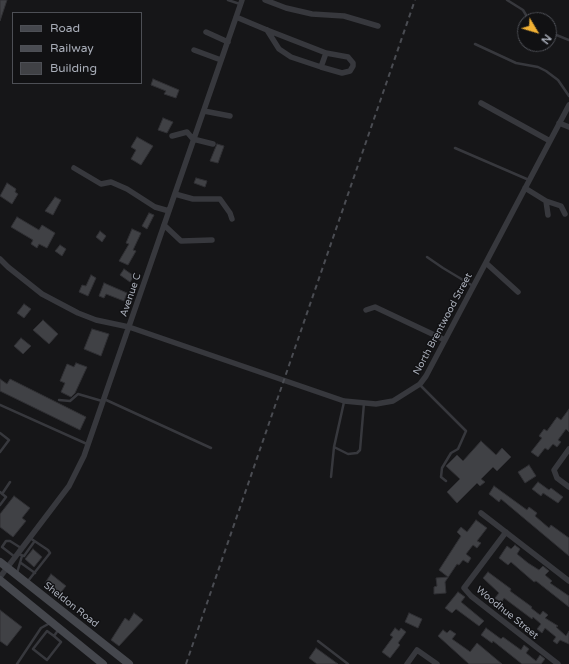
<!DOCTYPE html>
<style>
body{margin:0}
#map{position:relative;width:569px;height:664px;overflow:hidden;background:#161618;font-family:"Varela Round",sans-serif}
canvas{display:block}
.legend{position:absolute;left:12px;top:12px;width:130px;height:72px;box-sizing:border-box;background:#111113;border:1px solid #4d4f55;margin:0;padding:5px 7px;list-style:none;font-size:12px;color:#a8adb8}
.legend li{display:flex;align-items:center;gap:8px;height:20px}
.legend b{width:20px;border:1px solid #4d4f55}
.north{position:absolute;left:517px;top:12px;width:40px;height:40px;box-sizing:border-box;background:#111113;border:1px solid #4d4f55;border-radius:50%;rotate:128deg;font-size:11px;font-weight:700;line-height:16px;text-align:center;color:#a8adb8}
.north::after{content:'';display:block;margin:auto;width:14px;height:18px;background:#f2b134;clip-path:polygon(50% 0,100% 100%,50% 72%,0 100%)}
</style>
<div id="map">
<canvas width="569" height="664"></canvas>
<ul class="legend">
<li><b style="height:5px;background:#45474d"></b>Road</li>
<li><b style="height:5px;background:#4a4c52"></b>Railway</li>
<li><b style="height:11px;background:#404145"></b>Building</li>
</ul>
<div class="north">N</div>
</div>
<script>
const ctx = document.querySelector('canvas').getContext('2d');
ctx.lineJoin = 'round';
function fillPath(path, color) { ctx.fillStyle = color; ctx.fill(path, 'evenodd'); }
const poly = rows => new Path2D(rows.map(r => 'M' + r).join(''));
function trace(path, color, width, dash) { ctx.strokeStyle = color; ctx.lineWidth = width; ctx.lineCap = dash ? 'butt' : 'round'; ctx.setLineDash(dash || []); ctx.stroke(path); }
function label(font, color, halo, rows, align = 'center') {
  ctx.font = font + ' "Varela Round",sans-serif'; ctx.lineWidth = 3; ctx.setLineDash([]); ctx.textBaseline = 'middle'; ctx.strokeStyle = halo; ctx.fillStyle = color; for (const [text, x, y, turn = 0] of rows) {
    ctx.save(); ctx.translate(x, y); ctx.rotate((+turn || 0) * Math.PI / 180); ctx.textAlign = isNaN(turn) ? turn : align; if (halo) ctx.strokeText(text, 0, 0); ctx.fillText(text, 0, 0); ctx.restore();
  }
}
const building = poly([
 [0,0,7,0,0,21,0,0],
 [153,79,179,90,176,98,164,94,166,91,151,85,153,79],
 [163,118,173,122,167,133,158,130,163,118],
 [137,137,153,146,141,165,131,159,136,150,131,147,137,137],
 [217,144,224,146,218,163,210,161,217,144],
 [196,178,207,181,205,187,194,183,196,178],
 [7,183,16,189,15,192,18,194,12,204,0,196,7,183],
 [55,197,61,200,53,215,45,211,55,197],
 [149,213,154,215,147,229,142,226,149,213],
 [17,217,39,230,42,225,55,233,47,248,39,244,37,248,31,244,33,240,11,227,17,217],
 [132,229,141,233,133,250,136,251,128,265,119,261,129,244,126,243,132,229],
 [100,231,106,236,102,242,96,237,100,231],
 [60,245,66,249,62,256,55,251,60,245],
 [124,269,134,276,130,282,120,275,124,269],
 [91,275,96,278,88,296,79,292,82,285,86,286,91,275],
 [104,283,127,293,124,301,106,294,104,298,99,296,104,283],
 [24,304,31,309,24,318,17,313,24,304],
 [43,320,58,334,49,344,33,330,43,320],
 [92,329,109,334,101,356,84,349,92,329],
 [21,338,31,346,23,354,14,346,21,338],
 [76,363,87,367,75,393,71,397,61,392,65,383,60,381,67,364,74,367,76,363],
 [0,379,7,384,10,379,86,417,80,430,0,391,0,379],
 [569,409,569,432,566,429,558,440,561,442,557,447,553,444,548,450,545,448,538,457,531,452,542,438,539,436,544,429,547,431,557,417,561,420,569,409],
 [481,441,496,455,502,448,511,457,497,471,493,467,481,479,485,482,480,486,477,483,457,503,447,492,460,479,446,466,457,455,463,461,481,441],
 [529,465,536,476,525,483,518,472,529,465],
 [538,482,549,490,551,488,563,497,558,503,543,493,541,496,532,489,538,482],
 [494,486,527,510,529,507,537,513,535,516,549,528,551,525,569,538,569,556,501,499,499,502,489,494,494,486],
 [14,496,30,508,22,518,26,521,13,537,0,527,0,514,14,496],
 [476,520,487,528,477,541,481,543,477,548,473,545,466,554,471,558,468,563,463,560,459,565,457,564,445,582,446,593,434,594,434,587,437,586,436,578,448,577,439,570,461,536,457,532,461,527,467,532,476,520],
 [515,545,520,549,517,554,528,563,539,570,543,566,549,571,545,575,552,581,550,583,569,596,569,607,536,581,534,582,511,562,508,565,499,558,507,546,511,549,515,545],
 [33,549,42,557,34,567,25,559,33,549],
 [488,572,511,589,510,591,532,607,531,608,540,615,543,611,548,615,545,618,558,626,556,627,566,636,569,631,569,644,560,640,557,644,553,641,556,637,545,628,542,633,537,629,541,624,533,617,532,619,504,598,501,603,495,598,499,593,483,578,488,572],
 [51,574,66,586,57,597,46,588,48,585,45,583,51,574],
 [458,592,465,597,461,602,484,621,479,626,456,609,452,613,445,608,458,592],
 [0,610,22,627,7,646,0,641,0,610],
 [134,613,143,620,119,646,111,640,125,618,129,621,134,613],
 [409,613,422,619,418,628,405,622,409,613],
 [395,628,399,631,401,628,406,632,398,643,400,645,390,658,382,652,393,637,390,635,395,628],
 [486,628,501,639,503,637,521,650,524,645,529,649,526,653,536,661,540,655,545,659,541,664,522,664,493,641,492,643,481,635,486,628],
 [443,630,447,633,450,630,456,634,452,639,469,651,470,652,477,643,502,664,469,664,438,636,443,630],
 [316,648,338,664,317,664,309,658,316,648]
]);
fillPath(building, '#404145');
trace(building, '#303034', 1);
trace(poly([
 [228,0,240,4],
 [507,0,523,10,529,20],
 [549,32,569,40],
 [475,44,516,63,538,67,546,71,558,80,569,96],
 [455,148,529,180],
 [427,257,443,268,473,286],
 [420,385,466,431,458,449,451,453,442,468,441,477,446,481],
 [104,399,211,448],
 [59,400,70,401,78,394,102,401],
 [0,405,87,444],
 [0,433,9,440,0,452],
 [334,447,348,454,357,453,360,450,364,403],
 [331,477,334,447,344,402],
 [0,492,6,497,0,505],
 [2,494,10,482],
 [18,554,24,556,34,542],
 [15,557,2,547,6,541,10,541,21,548],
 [21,563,35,573],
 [17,573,22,556],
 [28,581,50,553,48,550,30,538],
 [54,636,47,631,33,649,47,660,61,642,54,636,59,629],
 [318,641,348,664],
 [17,664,41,628,50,623]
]), '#37383d', 2.5);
trace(poly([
 [265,0,286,8,312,14,344,16,378,26],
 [236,17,267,30,326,53,321,67,291,57,279,49,267,30],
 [206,32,228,42],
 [194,50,221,60],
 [321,67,342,73,350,71,353,66,353,63,348,57,326,53],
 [481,103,550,141],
 [204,111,230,116],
 [559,123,569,127],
 [172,136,187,132,193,139,213,144],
 [74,168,101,184,111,182,127,189,155,207,169,211],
 [525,188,546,201,548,215],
 [175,194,193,199,220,199,230,213,232,219],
 [546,201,561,206,565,214],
 [164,225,181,241,212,240],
 [0,259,8,267,42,294,78,313,96,320,129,327,344,401,376,404,393,401,420,384,426,376,569,105],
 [486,263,518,292],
 [366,310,375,307,445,340],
 [569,449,554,470,557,478,569,487],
 [481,513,569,581],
 [506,532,464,588,471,596,558,664],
 [0,577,69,486,84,456,242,0],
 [407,664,417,650,437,664]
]), '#37383d', 5.5);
trace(poly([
 [0,562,129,664],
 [0,580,103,664]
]), '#45474d', 8);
trace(poly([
 [186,664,415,0]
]), '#4a4c52', 2, [5, 4]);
label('10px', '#a8adb8', '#111113', [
 ["Avenue C",131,295,-71],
 ["North Brentwood Street",443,324,-62],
 ["Sheldon Road",71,605,38],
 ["Woodhue Street",507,613,39]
]);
</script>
